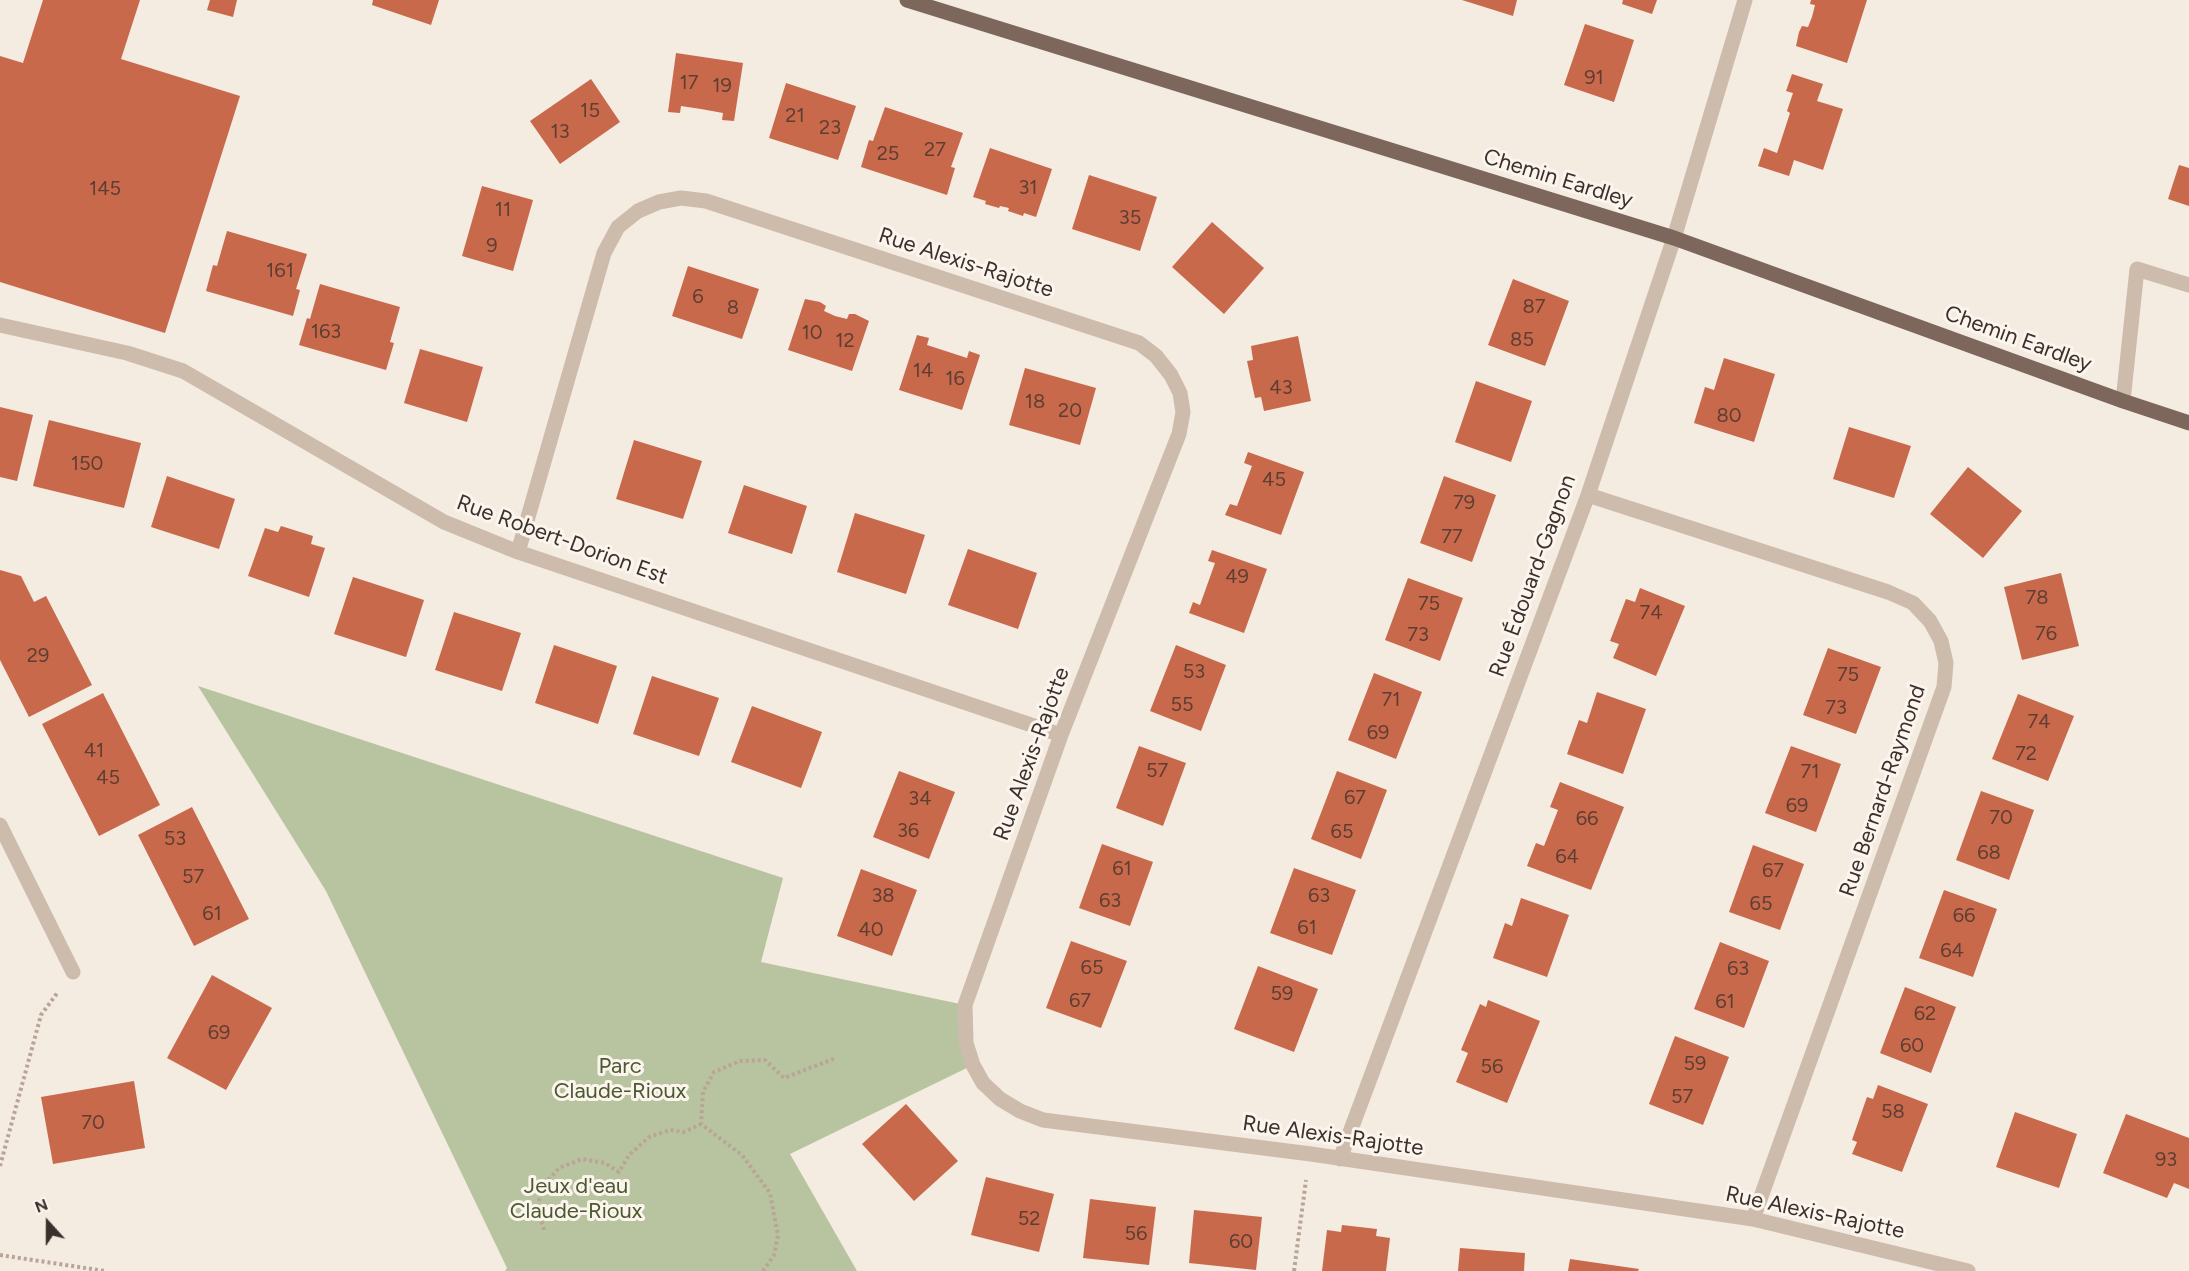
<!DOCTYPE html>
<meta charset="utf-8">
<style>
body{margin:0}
#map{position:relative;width:2189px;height:1271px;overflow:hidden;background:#f4ebe1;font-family:Figtree,sans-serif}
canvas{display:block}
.north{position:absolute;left:18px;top:1193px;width:60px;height:60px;-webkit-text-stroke:4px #fbf5ee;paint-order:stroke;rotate:339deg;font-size:16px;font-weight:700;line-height:24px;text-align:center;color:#3b302b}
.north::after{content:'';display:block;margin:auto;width:21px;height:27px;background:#3b302b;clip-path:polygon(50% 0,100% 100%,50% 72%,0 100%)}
</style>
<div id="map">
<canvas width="2189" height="1271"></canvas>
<div class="north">N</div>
</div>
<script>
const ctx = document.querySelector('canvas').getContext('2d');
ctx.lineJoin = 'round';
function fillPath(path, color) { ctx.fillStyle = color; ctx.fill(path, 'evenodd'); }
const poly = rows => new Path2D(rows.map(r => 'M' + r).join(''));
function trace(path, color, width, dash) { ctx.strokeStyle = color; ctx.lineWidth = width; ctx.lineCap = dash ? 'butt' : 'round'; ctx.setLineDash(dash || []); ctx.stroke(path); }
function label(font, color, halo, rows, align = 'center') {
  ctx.font = font + ' Figtree,sans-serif'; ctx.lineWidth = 6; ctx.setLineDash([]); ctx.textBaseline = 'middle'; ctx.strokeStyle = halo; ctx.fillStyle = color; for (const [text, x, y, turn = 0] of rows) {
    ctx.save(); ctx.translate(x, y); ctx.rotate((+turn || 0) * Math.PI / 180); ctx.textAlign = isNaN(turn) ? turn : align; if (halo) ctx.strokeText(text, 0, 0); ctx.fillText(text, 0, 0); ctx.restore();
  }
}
fillPath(poly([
 [198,686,783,878,761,962,965,1005,973,1065,790,1154,857,1271,505,1271,507,1268,326,891]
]), '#b8c4a0');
fillPath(poly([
 [43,0,140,0,121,59,240,96,165,333,0,282,0,56,23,63],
 [210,0,237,0,233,17,207,10],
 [373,0,439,0,431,25,372,5],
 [1462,0,1517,0,1513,16],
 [1623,0,1657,0,1652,14,1622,4],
 [1811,0,1867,0,1847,63,1796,46,1799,32,1802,26,1808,27,1812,17,1815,5,1810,4],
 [1585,24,1634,40,1614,102,1564,85],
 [676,53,743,63,734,121,722,120,723,113,701,109,681,106,680,113,668,112],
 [1792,74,1823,84,1817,101,1843,109,1823,170,1794,160,1789,176,1758,166,1764,148,1777,153,1790,113,1787,111,1793,93,1786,91],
 [591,79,620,122,560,164,530,121],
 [786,83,856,106,838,160,769,138],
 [885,107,963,133,951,167,955,168,947,195,861,167,869,140,873,141],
 [990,148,1052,169,1036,217,1024,213,1023,216,1008,211,1009,208,1000,206,999,208,985,204,986,201,973,197],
 [2179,165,2189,168,2189,206,2168,199],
 [1089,175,1157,197,1140,251,1072,229],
 [482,186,533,200,513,271,462,256],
 [1212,222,1264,268,1224,314,1172,267],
 [227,231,307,254,296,289,300,290,293,316,206,291,213,265,217,266],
 [688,266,759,289,742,339,672,316],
 [1513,279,1569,301,1545,366,1488,345],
 [320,284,400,307,390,342,394,343,386,370,299,345,307,318,310,319],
 [805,299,820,302,826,306,824,311,835,316,847,319,849,314,855,314,869,321,852,371,788,350],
 [917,335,929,338,927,345,967,358,969,351,980,355,962,410,899,390],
 [1298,336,1311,401,1264,411,1261,397,1255,398,1251,380,1247,361,1253,360,1251,346],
 [420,349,483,367,467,422,404,403],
 [1724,358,1775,374,1754,442,1694,423,1705,387,1714,390],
 [1025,368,1096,388,1080,445,1009,425],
 [1476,381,1532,401,1511,462,1455,442],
 [0,407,33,415,17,481,0,477],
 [49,420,141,443,124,508,33,486],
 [1849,427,1911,446,1894,498,1833,479],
 [634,440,702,461,683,519,616,499],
 [1248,452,1304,472,1281,535,1225,515,1230,504,1237,506,1252,466,1244,463],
 [1968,467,2022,511,1983,558,1930,514],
 [167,476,235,499,219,549,151,527],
 [1444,476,1496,495,1472,562,1420,543],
 [744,485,807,506,792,554,728,533],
 [855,513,925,535,906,594,837,572],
 [281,526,313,536,311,544,325,548,309,597,248,576,265,528,278,532],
 [968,549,1037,573,1018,629,948,605],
 [1212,550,1267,569,1244,633,1189,613,1193,602,1200,605,1215,563,1208,561],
 [0,570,21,576,34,602,46,596,92,685,29,717,0,660],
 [2061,573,2079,646,2022,660,2004,587],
 [353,577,424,600,406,657,334,634],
 [1408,578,1463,598,1440,661,1385,640],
 [1640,588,1685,606,1656,676,1613,658,1619,644,1610,641,1626,599,1635,602],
 [454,612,521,633,502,691,435,670],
 [554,645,617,666,598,724,535,703],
 [1176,645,1226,665,1201,731,1150,711],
 [1828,648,1881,667,1856,734,1803,715],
 [1374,673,1422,692,1396,759,1348,740],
 [652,676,719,698,699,756,633,734],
 [1597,692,1646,709,1623,774,1567,754,1579,720,1587,723],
 [103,693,160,805,99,836,42,724],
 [2018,694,2074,716,2048,781,1992,759],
 [752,706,822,732,801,788,731,762],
 [1139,746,1186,763,1163,826,1116,808],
 [1791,746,1841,764,1816,832,1765,813],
 [899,771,955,792,929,859,873,837],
 [1337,771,1387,790,1361,859,1311,839],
 [1560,782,1624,807,1591,890,1527,866,1536,843,1544,846,1558,810,1550,807],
 [1981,791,2034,810,2009,880,1956,860],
 [192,807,249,919,194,946,138,835],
 [1102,844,1153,862,1130,926,1079,908],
 [1753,845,1804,864,1780,930,1729,912],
 [1294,868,1356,890,1332,955,1270,933],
 [861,869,917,890,892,956,837,936],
 [1944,890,1997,909,1973,977,1919,958],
 [1521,898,1569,915,1547,977,1493,958,1505,923,1512,926],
 [1071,941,1127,961,1101,1028,1046,1008],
 [1720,942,1769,961,1744,1028,1694,1009],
 [1258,966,1318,989,1294,1052,1234,1029],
 [212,975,272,1008,226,1090,167,1058],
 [1905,987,1956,1007,1931,1073,1880,1053],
 [1488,1000,1540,1021,1507,1103,1456,1082,1468,1053,1461,1050,1480,1004,1486,1007],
 [1675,1036,1729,1057,1703,1125,1649,1104],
 [134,1081,145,1148,53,1164,41,1097],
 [1878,1085,1928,1104,1902,1172,1852,1154,1857,1142,1852,1140,1867,1097,1873,1099],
 [906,1104,958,1161,914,1201,862,1144],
 [2015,1112,2077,1134,2059,1188,1996,1167],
 [2126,1114,2189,1138,2189,1189,2174,1183,2167,1198,2103,1173],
 [986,1177,1054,1194,1039,1252,971,1235],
 [1090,1199,1156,1207,1149,1265,1083,1258],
 [1194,1210,1262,1217,1256,1270,1189,1263],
 [1342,1225,1377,1229,1376,1236,1390,1238,1386,1271,1322,1271,1327,1230,1341,1232],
 [1460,1248,1525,1253,1524,1271,1458,1271],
 [1570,1259,1639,1269,1638,1271,1568,1271]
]), '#c8694b');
trace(poly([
 [0,1166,41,1015,58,992],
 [544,1230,538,1209,541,1188,559,1168,582,1159,605,1163,619,1172,629,1155,649,1137,670,1130,684,1132,701,1124],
 [0,1255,105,1271],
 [763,1271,774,1255,778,1236,770,1193,742,1155,701,1124,703,1092,714,1072,740,1061,765,1060,784,1078,836,1058],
 [1294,1271,1306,1180]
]), '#b9a596', 4, [3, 3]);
trace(poly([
 [0,325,127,353,183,371,444,522,518,552,1061,735],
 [2123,401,2137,269,2189,285],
 [1588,495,1888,592,1913,603,1930,621,1941,641,1946,663,1944,687,1753,1219],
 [518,552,604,253,618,227,638,211,659,202,681,198,706,201,1139,343,1156,356,1171,375,1180,393,1183,412,1179,434,1061,735,965,1005,966,1043,973,1065,983,1083,1000,1099,1020,1111,1043,1120,1311,1154,1753,1219,1968,1271],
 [0,825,73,972],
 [1340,1159,1588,495,1674,238,1745,0]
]), '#cdbbac', 15);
trace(poly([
 [907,0,1674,238,2123,401,2189,423]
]), '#7d675c', 15);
label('20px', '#5e3e33', null, [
 ["91",1594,78],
 ["17",689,83],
 ["19",722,86],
 ["15",590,111],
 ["21",795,116],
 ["23",830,128],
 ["13",560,132],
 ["27",935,150],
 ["25",888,154],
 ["31",1028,188],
 ["145",105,189],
 ["11",503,210],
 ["35",1130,218],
 ["9",492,246],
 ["161",280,271],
 ["6",698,297],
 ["87",1534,307],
 ["8",733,308],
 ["163",326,332],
 ["10",812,333],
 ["85",1522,340],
 ["12",845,341],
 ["14",923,371],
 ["16",955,379],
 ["43",1281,388],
 ["18",1035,402],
 ["20",1070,411],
 ["80",1729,416],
 ["150",87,464],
 ["45",1274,480],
 ["79",1464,503],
 ["77",1452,537],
 ["49",1237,577],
 ["78",2037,598],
 ["75",1429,604],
 ["74",1651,613],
 ["76",2046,634],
 ["73",1418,635],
 ["29",38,656],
 ["53",1194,672],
 ["75",1848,675],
 ["71",1391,700],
 ["55",1182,705],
 ["73",1836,708],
 ["74",2039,722],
 ["69",1378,733],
 ["41",94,751],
 ["72",2026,754],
 ["57",1157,771],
 ["71",1810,772],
 ["45",108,778],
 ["67",1355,798],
 ["34",920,799],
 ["69",1797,806],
 ["70",2001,818],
 ["66",1587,819],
 ["36",908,831],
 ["65",1342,832],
 ["53",175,839],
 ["68",1989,853],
 ["64",1567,857],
 ["61",1122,869],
 ["67",1773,871],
 ["57",193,877],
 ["38",883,896],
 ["63",1319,896],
 ["63",1110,901],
 ["65",1761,904],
 ["61",212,914],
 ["66",1964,916],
 ["61",1307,928],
 ["40",871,930],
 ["64",1952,951],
 ["65",1092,968],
 ["63",1738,969],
 ["59",1282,994],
 ["67",1080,1001],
 ["61",1725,1002],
 ["62",1925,1014],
 ["69",219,1033],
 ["60",1912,1046],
 ["59",1695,1064],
 ["56",1492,1067],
 ["57",1682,1097],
 ["58",1893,1112],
 ["70",93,1123],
 ["93",2166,1160],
 ["52",1029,1219],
 ["56",1136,1234],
 ["60",1241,1242]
]);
label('22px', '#3b302b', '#fbf5ee', [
 ["Chemin Eardley",1558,179,17],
 ["Rue Alexis-Rajotte",966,263,18],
 ["Chemin Eardley",2018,339,20],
 ["Rue Robert-Dorion Est",562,540,20],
 ["Rue Édouard-Gagnon",1533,576,-70],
 ["Rue Alexis-Rajotte",1032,754,-70],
 ["Rue Bernard-Raymond",1883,791,-71],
 ["Rue Alexis-Rajotte",1333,1136,8],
 ["Rue Alexis-Rajotte",1815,1213,12]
]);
label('22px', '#4a5a2e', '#fbf5ee', [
 ["Parc",620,1067],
 ["Claude-Rioux",620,1092],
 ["Jeux d'eau",576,1187],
 ["Claude-Rioux",576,1212]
]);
</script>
